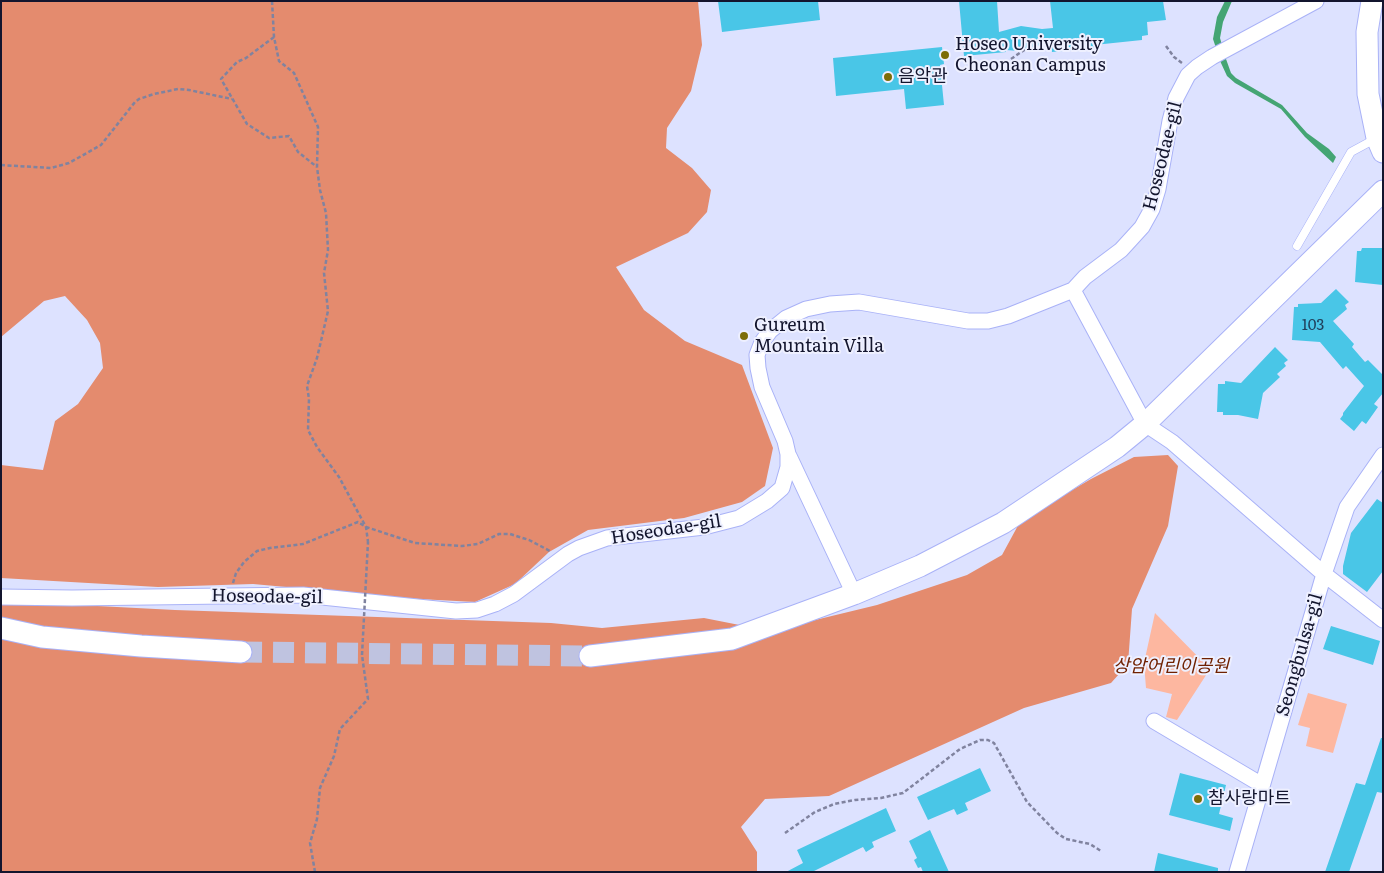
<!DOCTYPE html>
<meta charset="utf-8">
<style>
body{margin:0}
#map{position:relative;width:1384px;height:873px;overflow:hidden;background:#dde2ff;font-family:Literata,serif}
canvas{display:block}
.frame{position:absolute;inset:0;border:2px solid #13152e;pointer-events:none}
</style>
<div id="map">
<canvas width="1384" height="873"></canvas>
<div class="frame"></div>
</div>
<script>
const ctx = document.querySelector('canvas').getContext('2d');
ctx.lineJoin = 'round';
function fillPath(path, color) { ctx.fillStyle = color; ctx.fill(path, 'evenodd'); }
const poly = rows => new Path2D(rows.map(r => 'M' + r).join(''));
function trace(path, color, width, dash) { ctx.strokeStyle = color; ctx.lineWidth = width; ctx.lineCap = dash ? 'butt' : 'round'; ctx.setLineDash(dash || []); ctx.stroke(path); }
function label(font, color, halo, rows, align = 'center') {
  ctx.font = font + ' Literata,"Noto Sans KR",serif'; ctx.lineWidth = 4; ctx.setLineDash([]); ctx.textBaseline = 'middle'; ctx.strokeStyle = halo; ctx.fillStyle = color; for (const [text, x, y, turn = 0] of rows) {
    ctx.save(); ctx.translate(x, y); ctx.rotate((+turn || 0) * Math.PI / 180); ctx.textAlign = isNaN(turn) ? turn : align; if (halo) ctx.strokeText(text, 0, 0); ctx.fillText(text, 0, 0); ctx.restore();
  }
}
fillPath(poly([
 [1155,613,1210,669,1177,720,1166,717,1172,694,1146,688,1144,663],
 [1308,693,1347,704,1333,753,1306,746,1310,728,1298,725]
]), '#fdb7a0');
fillPath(poly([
 [1,1,698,1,702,45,691,91,667,128,666,148,692,168,711,190,707,212,688,233,616,267,644,310,685,341,742,365,773,448,765,486,742,502,684,518,588,530,549,552,515,584,475,602,419,599,253,584,158,587,1,578,1,465,43,470,55,421,78,404,103,368,100,343,87,320,65,296,44,301,1,337],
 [1168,455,1178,466,1168,526,1132,609,1128,664,1111,683,1024,708,829,796,765,799,741,827,757,852,757,872,1,872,1,601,175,610,551,623,602,628,704,618,770,631,877,605,967,575,1002,555,1021,520,1091,479,1134,457]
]), '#e48b6e');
fillPath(poly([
 [1225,1,1232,1,1223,22,1220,38,1226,59,1231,73,1236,78,1282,105,1307,133,1329,149,1336,157,1333,163,1305,137,1281,109,1235,83,1227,76,1221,63,1213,39,1217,17]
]), '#44a574');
fillPath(poly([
 [718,1,818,1,820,20,722,32],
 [959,1,997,1,999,32,1021,26,1042,29,1053,28,1050,1,1163,1,1166,20,1147,22,1148,35,1142,36,1142,40,1094,45,1094,48,1052,52,1051,42,1019,51,1006,50,1006,52,964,56],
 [942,47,944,64,940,65,944,105,906,109,904,89,836,96,833,58],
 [1362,248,1383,248,1383,285,1355,282,1357,251,1361,251],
 [1336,289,1349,302,1345,305,1347,309,1333,321,1354,344,1352,347,1365,362,1368,360,1383,375,1383,393,1374,404,1378,407,1366,424,1362,421,1354,431,1340,419,1343,415,1343,413,1364,386,1346,366,1343,369,1320,342,1292,340,1294,307,1298,307,1298,304,1321,303],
 [1275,347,1288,360,1284,363,1286,366,1277,374,1280,377,1263,393,1258,419,1238,415,1223,415,1223,412,1217,412,1218,384,1225,384,1225,381,1241,383],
 [1377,499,1383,503,1383,571,1367,592,1343,574,1343,566,1351,533],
 [1331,626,1380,641,1373,665,1323,649],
 [1381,738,1383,738,1383,793,1377,792,1349,872,1325,872,1356,783,1365,785],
 [980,768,991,791,965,803,968,810,957,815,954,809,928,820,917,797],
 [1180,773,1226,785,1219,814,1233,818,1230,831,1169,815],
 [886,808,896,831,872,842,874,847,866,852,863,847,812,872,786,872,803,863,797,850],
 [930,830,949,872,923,872,921,867,918,868,914,860,917,858,909,841],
 [1158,853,1218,868,1218,872,1154,872]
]), '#49c6e7');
trace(poly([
 [241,652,590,656]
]), '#bfc3e0', 21, [21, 11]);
const lane = poly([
 [1297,246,1351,152,1375,139]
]);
const street = poly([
 [1073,290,1145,424,1172,442,1324,574,1383,620],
 [789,456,854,594],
 [1,597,72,598,303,595,456,611,477,610,495,604,514,594,568,554,579,548,607,538,704,527,739,518,767,501,782,488,788,467,788,454,785,441,762,387,758,368,757,355,762,342,770,331,786,318,806,309,830,304,859,302,968,321,988,321,1008,316,1073,290,1085,277,1121,250,1142,227,1152,209,1158,189,1170,121,1176,98,1188,75,1197,67,1212,57,1316,1],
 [1154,721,1262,785],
 [1237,872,1324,574,1347,507,1383,455]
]);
const secondary = poly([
 [1372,1,1367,32,1368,94,1377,138,1383,152],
 [1,628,42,637,141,646,241,652],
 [590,656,732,639,854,594,920,566,1003,523,1117,447,1145,424,1383,191]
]);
trace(lane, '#a9b2f7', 9);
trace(street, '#a9b2f7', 17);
trace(secondary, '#a9b2f7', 23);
trace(poly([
 [272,1,274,37,279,61,294,73,318,127,317,167,320,190,326,213,328,250,324,273,328,311,317,358,307,386,309,399,308,430,317,447,339,477,366,527,368,542],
 [274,37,246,58,237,62,221,79,247,124,269,138,289,136,298,152,317,167],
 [1166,46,1174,57,1182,63],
 [1011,59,1027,48],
 [1,165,51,168,69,163,101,145,135,102,139,99,154,94,178,89,189,90,232,99],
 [233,583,236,573,244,562,257,551,270,548,303,544,358,522,366,527,415,543,462,546,478,544,499,534,510,534,529,540,550,551],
 [785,833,815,812,834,804,855,800,881,798,903,793,960,749,980,740,988,740,994,743,1027,802,1057,833,1066,839,1090,844,1101,851],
 [315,872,310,843,317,819,320,788,334,756,340,729,368,699,362,655]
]), '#80839f', 2.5, [4, 2.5]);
trace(lane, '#fff', 8);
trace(street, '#fff', 15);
trace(secondary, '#fff', 21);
trace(poly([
 [362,655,368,542]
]), '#80839f', 2.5, [4, 2.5]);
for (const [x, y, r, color] of [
 [945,55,5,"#7d6d07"],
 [888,77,5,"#7d6d07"],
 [744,336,5,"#7d6d07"],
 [1198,799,5,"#7d6d07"]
]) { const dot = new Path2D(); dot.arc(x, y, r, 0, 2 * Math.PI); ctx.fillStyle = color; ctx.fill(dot); trace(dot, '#eef0ff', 2); }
label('15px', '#20415c', null, [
 ["103",1313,326]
]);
label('18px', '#13152e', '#eef0ff', [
 ["Hoseo University",955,45],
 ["Cheonan Campus",955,66],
 ["음악관",898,77],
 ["Gureum",754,326],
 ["Mountain Villa",754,347],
 ["참사랑마트",1208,799]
], 'left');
label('18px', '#13152e', '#eef0ff', [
 ["Hoseodae-gil",1163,156,-76],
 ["Hoseodae-gil",666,530,-9],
 ["Hoseodae-gil",267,597,1],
 ["Seongbulsa-gil",1300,655,-74]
]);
label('italic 18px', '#702101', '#eef0ff', [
 ["상암어린이공원",1171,667]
]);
</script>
